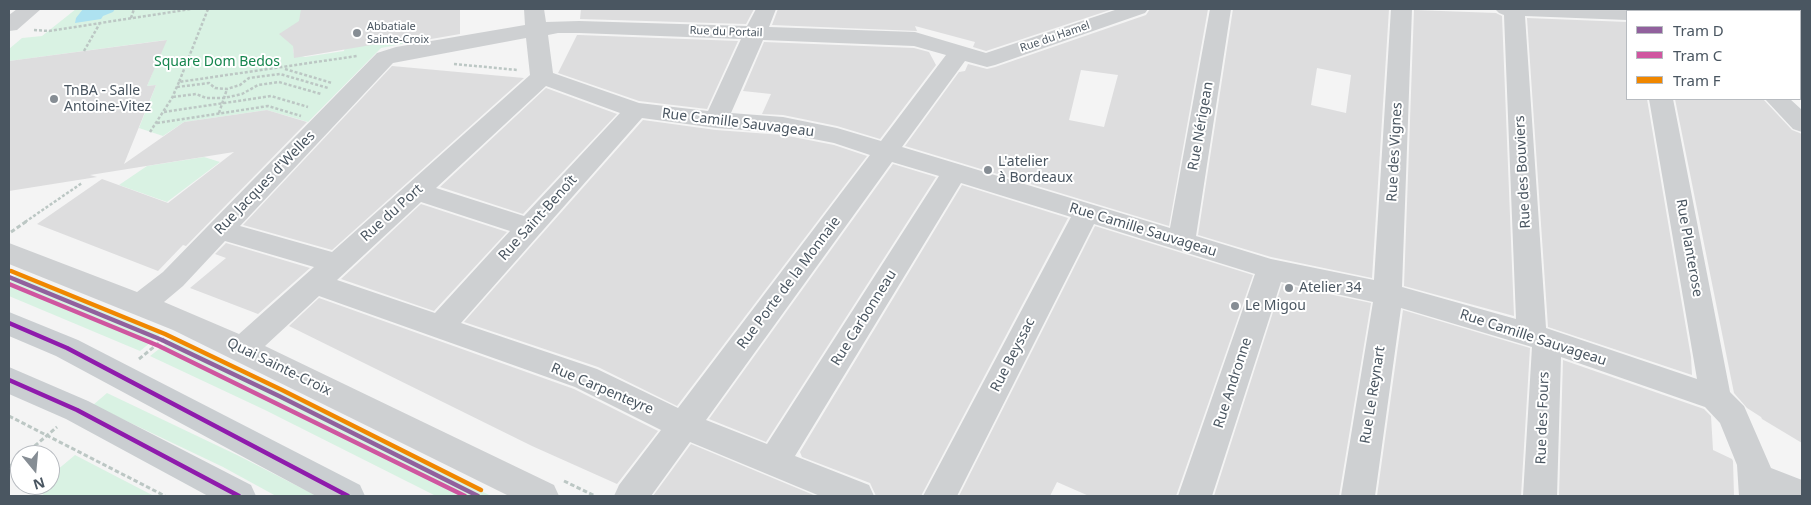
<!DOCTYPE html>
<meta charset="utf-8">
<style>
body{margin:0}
#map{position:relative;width:1811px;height:505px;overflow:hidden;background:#f4f4f4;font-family:"Noto Sans",sans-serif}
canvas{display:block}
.frame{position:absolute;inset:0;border:10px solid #4a5661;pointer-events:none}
.legend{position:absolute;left:1626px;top:10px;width:175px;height:90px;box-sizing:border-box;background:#fff;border:1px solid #b7bbc0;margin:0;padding:6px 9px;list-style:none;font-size:15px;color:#4a5661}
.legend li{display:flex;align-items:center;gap:10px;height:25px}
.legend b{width:25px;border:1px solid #b7bbc0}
.north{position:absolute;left:10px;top:445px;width:50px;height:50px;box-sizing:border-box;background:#fff;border:1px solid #b7bbc0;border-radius:50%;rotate:163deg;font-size:14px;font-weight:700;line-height:20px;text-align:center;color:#4a5661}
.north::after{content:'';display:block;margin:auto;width:18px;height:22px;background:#868d94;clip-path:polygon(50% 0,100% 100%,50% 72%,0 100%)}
</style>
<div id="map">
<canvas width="1811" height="505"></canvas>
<div class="frame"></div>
<ul class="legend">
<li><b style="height:6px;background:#91619d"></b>Tram D</li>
<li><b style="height:6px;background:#cf56a0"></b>Tram C</li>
<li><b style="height:6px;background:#f08700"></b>Tram F</li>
</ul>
<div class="north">N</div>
</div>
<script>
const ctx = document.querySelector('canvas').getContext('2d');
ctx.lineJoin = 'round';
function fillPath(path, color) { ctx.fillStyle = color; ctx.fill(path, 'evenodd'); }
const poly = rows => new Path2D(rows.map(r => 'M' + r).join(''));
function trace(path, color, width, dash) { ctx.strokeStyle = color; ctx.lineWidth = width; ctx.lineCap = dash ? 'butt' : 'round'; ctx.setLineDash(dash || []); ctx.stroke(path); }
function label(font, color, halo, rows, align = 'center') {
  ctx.font = font + ' "Noto Sans",sans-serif'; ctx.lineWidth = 4; ctx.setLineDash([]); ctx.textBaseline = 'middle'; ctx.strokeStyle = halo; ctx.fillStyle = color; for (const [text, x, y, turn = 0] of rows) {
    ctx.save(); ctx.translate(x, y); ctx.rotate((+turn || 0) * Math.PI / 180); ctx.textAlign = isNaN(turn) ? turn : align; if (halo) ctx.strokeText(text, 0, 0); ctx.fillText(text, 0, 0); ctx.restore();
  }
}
fillPath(poly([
 [76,9,305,9,302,11,293,50,294,54,305,57,344,51,345,46,407,38,407,43,381,48,308,122,267,110,184,122,163,136,139,128,156,85,147,86,166,40,9,61,9,49,22,38,42,36],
 [204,157,220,162,167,202,119,185,147,166],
 [16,275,161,334,140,351,9,296,9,281],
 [172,339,421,460,491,496,436,496,265,410,150,356],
 [107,393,237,455,317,496,276,496,223,467,93,405],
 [75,455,100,468,154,496,46,496,34,490,40,485,50,485,50,476]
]), '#d9f2e3');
fillPath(poly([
 [83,9,115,9,113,12,103,16,101,19,75,23,76,18]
]), '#aee2f0');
fillPath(poly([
 [301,9,460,9,460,34,414,42,419,37,294,58,293,46,279,34,299,21],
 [581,9,754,9,746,24,580,19],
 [778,9,849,10,850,9,1113,9,986,51,973,47,975,42,915,26,917,31,772,25],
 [1150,9,1208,9,1169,226,905,146,959,72,965,71,968,64,987,69,995,67,1146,15],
 [1081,70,1118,75,1104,127,1069,120],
 [1233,9,1389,9,1372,278,1271,257,1198,235],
 [1317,68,1351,75,1346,113,1311,105],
 [1414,10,1496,13,1502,16,1514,316,1404,286],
 [1527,18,1627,22,1627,99,1647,99,1691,357,1692,375,1548,327],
 [577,35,579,35,738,41,707,109,639,101,558,73],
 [167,40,147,86,156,85,124,164,184,122,267,110,307,122,186,246,183,245,158,271,37,224,102,179,168,203,234,152,90,175,97,177,9,191,9,61],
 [764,42,914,48,929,52,936,65,880,139,837,126,783,115,762,114,771,94,743,91],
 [392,66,524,78,332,250,243,225],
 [546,88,617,114,523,214,440,187],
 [1675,99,1763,99,1792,130,1802,134,1802,443,1762,419,1761,417,1747,408,1734,393],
 [643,120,716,130,783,135,834,145,867,156,677,406,598,367,464,322],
 [893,164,936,177,766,442,709,419],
 [962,185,1068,218,921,496,876,496,870,483,802,457,800,452],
 [421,204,507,232,434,311,341,279],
 [1095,226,1253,275,1176,496,1089,496,1057,482,1050,496,959,496],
 [226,243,310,268,258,314,190,288,226,258,215,254],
 [1282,284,1371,303,1339,496,1214,496],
 [319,298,574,389,658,431,617,484,532,446,289,326],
 [1403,310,1530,348,1521,496,1377,496],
 [1563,360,1704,409,1711,416,1713,450,1732,459,1733,461,1734,496,1559,496],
 [691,444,816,496,653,496]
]), '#ddddde');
trace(poly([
 [208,9,179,82,357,56],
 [131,18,134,9],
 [34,30,49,31,191,9],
 [84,51,100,23],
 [454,64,518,70],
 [285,69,332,83],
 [177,87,209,83,215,88,227,89,240,85,249,78,280,74,328,88],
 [173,97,196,94,206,98,224,98,242,94,258,85,279,82,321,94],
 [164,112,271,96,308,107],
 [219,113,227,89],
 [157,123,268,106,301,116],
 [150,132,172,98,179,82],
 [25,222,82,183]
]), '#bcc7c4', 2.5, [3, 2]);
trace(poly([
 [11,232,27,221],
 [139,359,165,338],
 [9,416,165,496],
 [24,455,57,427],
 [9,467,20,458],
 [564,481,595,496]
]), '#bcc7c4', 3, [4.5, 2.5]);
fillPath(poly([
 [17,9,41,9,17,30,9,31,9,15,17,9],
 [524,9,544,9,546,22,579,21,747,26,756,9,776,9,769,27,915,32,986,53,1118,9,1148,9,1145,13,995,65,987,67,965,61,902,147,1170,228,1210,9,1231,9,1196,236,1271,259,1374,280,1391,9,1412,9,1402,287,1516,319,1504,15,1499,13,1495,9,1635,9,1636,11,1627,11,1627,20,1525,16,1546,328,1697,379,1649,99,1673,99,1730,392,1744,406,1771,468,1802,480,1802,496,1739,496,1737,465,1720,423,1705,407,1561,357,1557,496,1523,496,1532,347,1401,308,1375,496,1341,496,1373,302,1281,282,1212,496,1178,496,1255,274,1094,224,957,496,923,496,1071,217,961,183,795,456,869,485,874,496,820,496,690,442,651,496,614,496,619,485,661,430,575,387,319,296,265,346,554,485,559,496,509,496,173,330,9,264,9,243,137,292,163,272,377,53,396,47,525,25,524,9],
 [558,33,579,33,741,39,708,111,639,103,553,73,548,35,558,33],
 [526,38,530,75,332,252,240,226,393,63,526,38],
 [763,40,914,46,946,55,881,141,837,128,783,117,731,113,763,40],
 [546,86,620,113,524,216,436,188,546,86],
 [642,118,716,128,783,133,834,143,870,155,678,408,597,369,461,323,642,118],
 [892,162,939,176,767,444,706,420,892,162],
 [421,202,510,231,435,313,337,280,421,202],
 [225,241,314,267,239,334,164,302,183,286,225,241],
 [1695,9,1720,9,1722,11,1697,11,1695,9],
 [1800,48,1802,49,1802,63,1800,62,1800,48],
 [1765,99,1790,99,1802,110,1802,132,1793,129,1765,99]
]), '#ced0d2');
fillPath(poly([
 [9,312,78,340,360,485,365,496,316,496,56,356,9,336,9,312],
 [9,367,88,401,251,485,256,496,208,496,66,419,9,394,9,367]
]), '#caced1');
trace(poly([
 [9,323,67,348,348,496],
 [9,380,77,410,239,496]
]), '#8f1bac', 4.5);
trace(poly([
 [9,277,162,340,279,396,478,496]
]), '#91619d', 4.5);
trace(poly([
 [9,284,159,346,465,496]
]), '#cf56a0', 4.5);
trace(poly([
 [11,271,165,334,282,390,481,490]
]), '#f08700', 4.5);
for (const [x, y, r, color] of [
 [357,33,5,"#868d94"],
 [54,99,5,"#868d94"],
 [988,170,5,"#868d94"],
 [1289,288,5,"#868d94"],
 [1235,306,5,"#868d94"]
]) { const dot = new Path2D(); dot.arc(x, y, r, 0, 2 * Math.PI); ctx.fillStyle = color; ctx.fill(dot); trace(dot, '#fff', 2); }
label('11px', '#4a5661', '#fff', [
 ["Abbatiale",367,27],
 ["Sainte-Croix",367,40]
], 'left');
label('11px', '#4a5661', '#fff', [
 ["Rue du Portail",726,32,2],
 ["Rue du Hamel",1055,37,-19]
]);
label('14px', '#17864f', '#fff', [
 ["Square Dom Bedos",217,62]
]);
label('14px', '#4a5661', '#fff', [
 ["TnBA - Salle",64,91],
 ["Antoine-Vitez",64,107],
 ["L'atelier",998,162],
 ["à Bordeaux",998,178],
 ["Atelier 34",1299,288],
 ["Le Migou",1245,306]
], 'left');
label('14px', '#4a5661', '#fff', [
 ["Rue Camille Sauvageau",738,123,7],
 ["Rue Nérigean",1201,126,-80],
 ["Rue des Vignes",1395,152,-87],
 ["Rue des Bouviers",1523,172,-93],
 ["Rue Jacques d'Welles",265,183,-46],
 ["Rue du Port",392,213,-42],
 ["Rue Saint-Benoît",538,218,-48],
 ["Rue Camille Sauvageau",1143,230,17],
 ["Rue Planterose",1689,248,80],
 ["Rue Porte de la Monnaie",789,283,-53],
 ["Rue Carbonneau",864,318,-58],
 ["Rue Camille Sauvageau",1533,338,18],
 ["Rue Beyssac",1013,355,-63],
 ["Quai Sainte-Croix",279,367,26],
 ["Rue Andronne",1233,383,-72],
 ["Rue Carpenteyre",602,389,23],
 ["Rue Le Reynart",1373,395,-81],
 ["Rue des Fours",1543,418,-88]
]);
</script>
